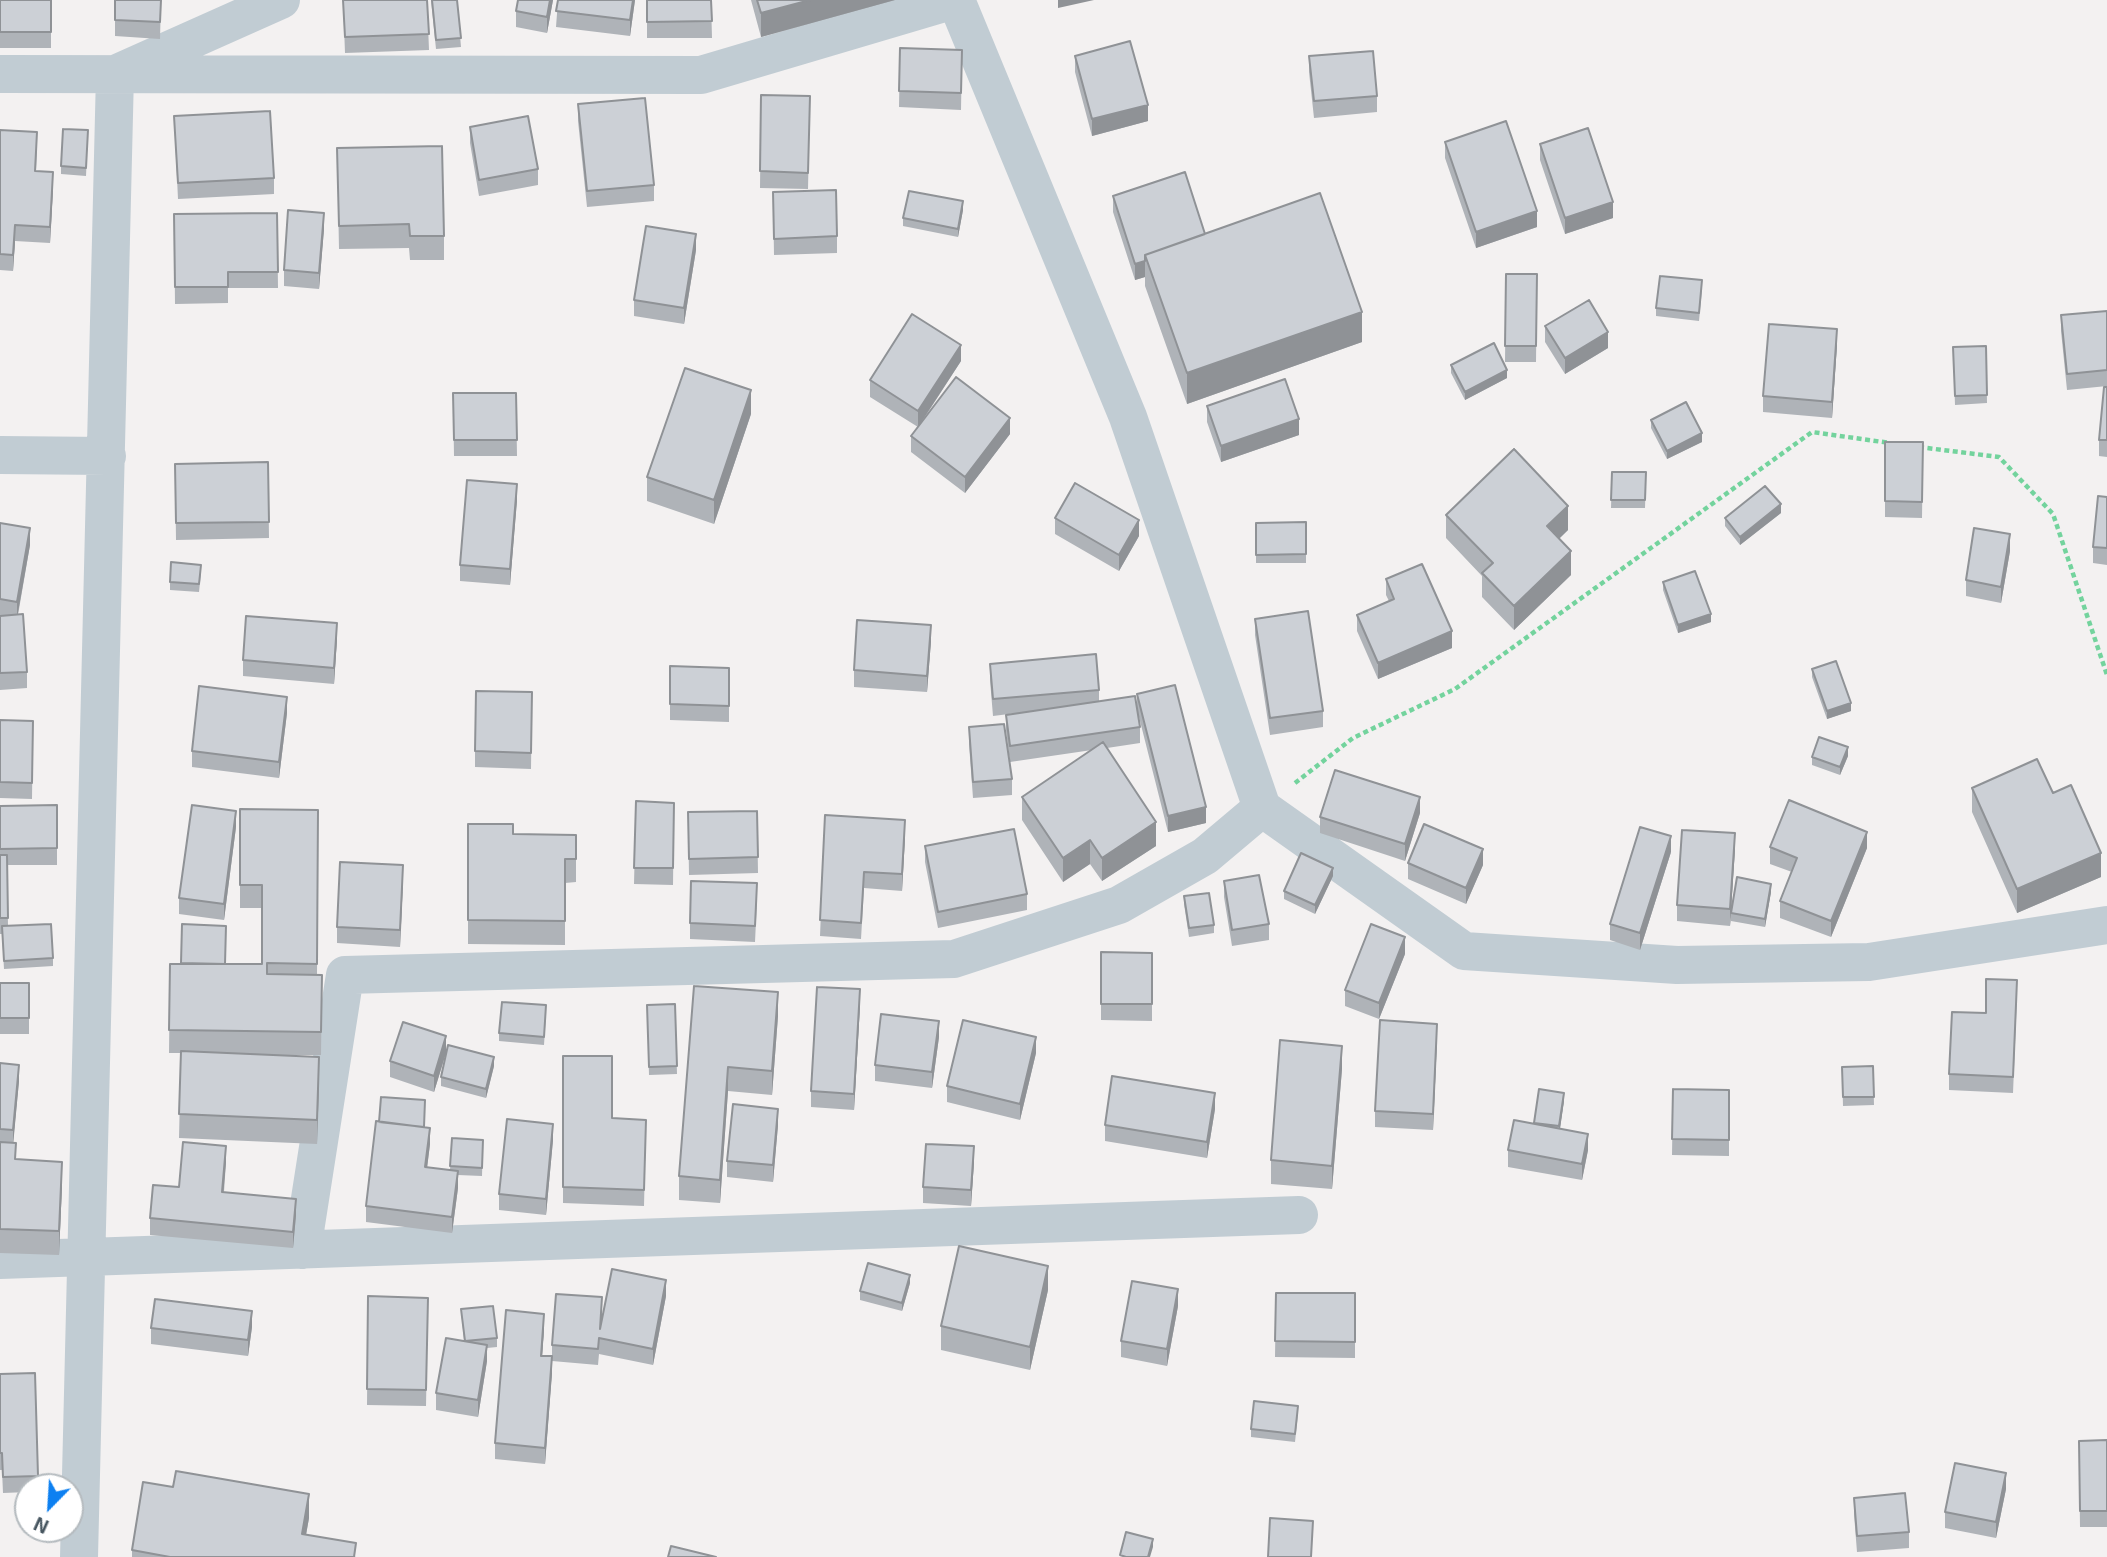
<!DOCTYPE html>
<style>
body{margin:0}
#map{position:relative;width:2107px;height:1557px;overflow:hidden;background:#f3f1f1;font-family:"Exo 2",sans-serif}
canvas{display:block}
.north{position:absolute;left:14px;top:1473px;width:70px;height:70px;box-sizing:border-box;background:#fff;border:2px solid #b5bbbf;border-radius:50%;rotate:204deg;font-size:19px;font-weight:700;line-height:28px;text-align:center;color:#475660}
.north::after{content:'';display:block;margin:auto;width:24px;height:32px;background:#0d80f1;clip-path:polygon(50% 0,100% 100%,50% 72%,0 100%)}
</style>
<div id="map">
<canvas width="2107" height="1557"></canvas>
<div class="north">N</div>
</div>
<script>
const ctx = document.querySelector('canvas').getContext('2d');
ctx.lineJoin = 'round';
const poly = rows => new Path2D(rows.map(r => 'M' + r).join(''));
function trace(path, color, width, dash) { ctx.strokeStyle = color; ctx.lineWidth = width; ctx.lineCap = dash ? 'butt' : 'round'; ctx.setLineDash(dash || []); ctx.stroke(path); }
function fillPath(path, color) { ctx.fillStyle = color; ctx.fill(path, 'evenodd'); }
trace(poly([
 [1919,447,1999,457,2053,514,2107,675],
 [1295,783,1353,738,1455,689,1812,432,1890,443]
]), '#73d39d', 4.5, [5, 3.5]);
trace(poly([
 [0,74,701,75,954,0],
 [0,455,107,456],
 [1262,808,1464,951,1677,965,1869,962,2107,925],
 [302,1250,345,975,954,959,1119,905,1205,856,1262,808,1128,417,956,0],
 [0,1260,1299,1215],
 [79,1557,115,74,281,0]
]), '#c1ccd3', 38);
fillPath(poly([
 [0,0,51,0,51,48,0,48],
 [161,0,160,39,115,36,115,20],
 [343,0,427,0,429,50,345,53],
 [431,0,457,0,461,47,436,49],
 [518,0,553,0,547,33,516,27,516,11],
 [558,0,635,0,630,36,556,27],
 [647,0,711,0,712,38,647,38],
 [751,0,895,0,761,37],
 [900,48,962,50,961,110,899,107],
 [1075,56,1148,121,1092,136,1075,72],
 [1309,56,1377,96,1377,112,1314,118,1309,72],
 [761,95,810,96,808,189,760,188],
 [578,104,654,185,654,201,587,207,578,121],
 [174,116,274,178,274,194,178,199],
 [470,127,538,169,538,185,479,196,470,143],
 [0,130,37,148,36,171,53,188,50,243,15,241,13,271,0,270],
 [88,130,86,176,61,174,61,166],
 [1445,142,1537,227,1476,248,1445,158],
 [1540,144,1613,218,1565,234,1540,160],
 [337,148,444,236,444,260,410,260,409,248,339,249],
 [773,192,837,236,837,253,774,255],
 [1113,196,1205,234,1362,342,1187,404,1145,286,1145,277,1135,280,1113,212],
 [963,210,958,237,903,226,903,218],
 [277,213,278,288,228,288,228,303,175,304,174,214],
 [324,229,319,289,284,286,284,270],
 [696,250,684,324,634,316,634,300],
 [1506,274,1537,274,1536,362,1505,362],
 [1702,289,1699,321,1656,316,1656,308],
 [2107,311,2107,386,2067,390,2061,331,2061,315],
 [1545,326,1608,348,1565,374,1545,342],
 [1837,345,1832,418,1763,412,1763,396],
 [1986,346,1987,403,1955,405,1953,347],
 [961,361,923,420,1010,434,965,493,911,452,911,436,918,427,870,397,870,380],
 [1451,365,1507,378,1465,400,1451,373],
 [2107,387,2107,457,2099,456,2099,440],
 [453,393,516,393,517,456,454,456],
 [1207,406,1299,435,1221,462,1207,422],
 [751,414,714,524,647,501,647,477],
 [1651,420,1702,442,1667,459,1651,428],
 [1885,442,1923,442,1922,518,1885,517],
 [268,462,269,538,176,540,175,464],
 [1612,472,1646,472,1645,508,1611,508],
 [2107,497,2107,565,2093,563,2093,547],
 [517,500,510,585,460,581,460,565],
 [1781,513,1740,545,1725,526,1725,518],
 [1446,515,1568,530,1559,539,1571,575,1514,630,1482,597,1482,576,1446,538],
 [1055,518,1139,536,1119,571,1055,534],
 [1306,522,1306,563,1256,563,1256,523],
 [0,523,30,545,18,615,27,672,27,688,0,690],
 [2010,551,2001,603,1966,596,1966,580],
 [201,573,199,592,170,590,170,582],
 [1386,579,1452,648,1378,679,1357,631,1357,615,1389,601,1386,595],
 [1663,582,1711,622,1678,633,1663,590],
 [1255,619,1323,711,1323,727,1270,735,1255,635],
 [337,639,334,684,243,676,243,660],
 [931,641,927,692,854,687,854,670],
 [990,664,1099,690,1099,702,1137,708,1137,694,1206,823,1168,832,1138,713,1140,727,1140,743,1107,748,1156,846,1102,881,1090,864,1063,882,1022,820,1022,797,1092,750,1010,762,1006,731,1006,715,1017,713,993,716,990,680],
 [729,668,729,722,670,720,670,704],
 [1812,669,1851,711,1827,719,1812,677],
 [532,692,531,769,475,767,475,751],
 [287,713,279,778,192,767,192,751],
 [0,720,33,721,32,799,0,798],
 [969,727,1012,779,1012,795,973,798,969,744],
 [1848,756,1840,775,1812,765,1812,757],
 [1972,788,2053,793,2101,877,2017,913,1972,812],
 [636,801,674,803,673,885,634,884],
 [57,805,57,865,7,865,8,926,53,958,53,966,4,969,2,934,0,934,0,806],
 [240,809,318,810,317,975,322,975,321,1055,254,1055,319,1081,317,1144,179,1138,181,1053,169,1053,170,964,262,964,262,908,240,908],
 [757,811,758,873,689,875,688,812],
 [1420,813,1405,861,1320,833,1320,817],
 [825,815,905,837,902,891,864,888,861,939,820,936],
 [468,824,513,834,576,835,576,882,565,883,565,945,468,944],
 [236,827,224,920,179,914,179,898],
 [925,846,1027,894,1027,910,938,928,925,862],
 [1770,847,1867,848,1831,937,1780,918,1780,901,1792,872,1770,864],
 [1735,849,1731,911,1771,892,1765,927,1731,921,1731,916,1730,926,1677,921,1677,905],
 [1671,852,1640,950,1610,940,1610,924],
 [1408,863,1483,865,1466,904,1408,879],
 [1333,876,1315,914,1284,899,1284,891],
 [403,881,400,947,337,943,337,927],
 [1224,881,1269,924,1269,940,1232,946,1224,897],
 [1184,896,1214,925,1214,933,1189,937,1184,904],
 [757,900,755,942,690,939,690,923],
 [1101,952,1152,953,1152,1021,1101,1020],
 [1405,954,1379,1019,1345,1006,1345,990],
 [0,983,29,983,29,1034,0,1034],
 [694,986,778,1016,772,1095,728,1091,720,1203,679,1200,679,1176],
 [2017,996,2013,1093,1949,1090,1949,1074,1986,1013],
 [675,1004,677,1074,649,1075,647,1005],
 [860,1005,854,1110,811,1107,811,1091],
 [546,1013,544,1045,499,1041,499,1033],
 [939,1037,932,1088,875,1081,875,1065],
 [1437,1040,1433,1130,1375,1127,1375,1111],
 [446,1053,434,1092,390,1077,390,1061],
 [1036,1053,1020,1120,947,1102,947,1086],
 [563,1056,612,1118,646,1120,644,1206,563,1203],
 [0,1063,19,1081,13,1143,16,1160,62,1185,59,1255,0,1253],
 [494,1066,486,1098,441,1086,441,1077],
 [1873,1066,1874,1105,1843,1106,1842,1067],
 [1342,1069,1332,1189,1271,1184,1271,1160],
 [1539,1089,1564,1101,1560,1129,1588,1150,1582,1180,1508,1167,1508,1150,1534,1124],
 [1673,1089,1729,1090,1729,1156,1672,1155],
 [425,1108,424,1127,430,1144,427,1168,450,1170,452,1138,483,1140,482,1176,458,1175,458,1188,452,1233,366,1222,366,1206,379,1122],
 [1215,1109,1207,1158,1105,1141,1105,1125],
 [778,1125,773,1182,727,1177,727,1161],
 [553,1140,546,1215,499,1210,499,1194],
 [226,1162,224,1192,296,1215,293,1248,150,1235,150,1218,179,1187],
 [974,1162,971,1206,923,1203,923,1187],
 [910,1283,902,1311,860,1300,860,1291],
 [1048,1290,1030,1370,941,1350,941,1326],
 [1276,1293,1355,1293,1355,1358,1275,1357],
 [368,1296,428,1298,426,1406,367,1405],
 [666,1296,653,1365,599,1354,598,1365,552,1361,552,1345,601,1325],
 [1178,1306,1167,1366,1121,1357,1121,1341],
 [461,1309,497,1338,497,1347,487,1348,487,1361,478,1417,436,1410,436,1393,464,1341],
 [252,1327,248,1356,151,1344,151,1328],
 [544,1330,542,1356,552,1373,545,1464,495,1459,495,1443],
 [35,1373,38,1487,28,1487,28,1492,3,1493,2,1470,0,1470,0,1374],
 [1298,1414,1295,1442,1251,1437,1251,1429],
 [2107,1440,2107,1527,2080,1527,2079,1441],
 [2006,1489,1996,1538,1945,1528,1945,1512],
 [1854,1498,1909,1532,1909,1548,1857,1552,1854,1514],
 [309,1518,306,1535,356,1557,132,1557,132,1550]
]), '#afb3b8');
fillPath(poly([
 [550,0,553,0,547,33,547,17],
 [633,0,635,0,630,36,630,20],
 [810,0,895,0,761,37,761,13],
 [1058,0,1094,0,1058,8],
 [1148,105,1148,121,1092,136,1092,119],
 [53,172,53,188,50,243,50,227],
 [963,201,963,210,958,237,958,229],
 [1613,202,1613,218,1565,234,1565,218],
 [1537,211,1537,227,1476,248,1476,232],
 [324,213,324,229,319,289,319,273],
 [15,225,15,241,13,271,13,255],
 [696,234,696,250,684,324,684,308],
 [1145,261,1145,277,1135,280,1135,264],
 [1362,312,1362,342,1187,404,1187,373],
 [1837,329,1837,345,1832,418,1832,402],
 [1608,332,1608,348,1565,374,1565,358],
 [961,345,961,361,918,427,918,411],
 [1507,370,1507,378,1465,400,1465,392],
 [751,390,751,414,714,524,714,500],
 [1010,418,1010,434,965,493,965,477],
 [1299,419,1299,435,1221,462,1221,446],
 [1702,433,1702,442,1667,459,1667,451],
 [517,484,517,500,510,585,510,569],
 [1781,504,1781,513,1740,545,1740,537],
 [1568,506,1568,530,1547,550,1547,526],
 [1139,520,1139,536,1119,571,1119,555],
 [30,528,30,545,17,618,17,602],
 [2010,534,2010,551,2001,603,2001,587],
 [1571,551,1571,575,1514,630,1514,606],
 [1711,614,1711,622,1678,633,1678,625],
 [337,623,337,639,334,684,334,668],
 [931,625,931,641,927,692,927,676],
 [1452,631,1452,648,1378,679,1378,663],
 [287,697,287,713,279,778,279,762],
 [1851,703,1851,711,1827,719,1827,711],
 [1848,747,1848,756,1840,775,1840,767],
 [1420,797,1420,813,1405,861,1405,844],
 [1206,807,1206,823,1168,832,1168,816],
 [236,811,236,827,224,920,224,904],
 [905,820,905,837,902,891,902,874],
 [1156,822,1156,846,1102,881,1102,858],
 [1867,832,1867,848,1831,937,1831,921],
 [1735,833,1735,849,1730,926,1730,909],
 [1671,836,1671,852,1640,950,1640,933],
 [1090,840,1090,864,1063,882,1063,858],
 [1483,849,1483,865,1466,904,1466,888],
 [2101,853,2101,877,2017,913,2017,889],
 [403,865,403,881,400,947,400,930],
 [1333,868,1333,876,1315,914,1315,905],
 [1771,884,1771,892,1765,927,1765,919],
 [1405,937,1405,954,1379,1019,1379,1003],
 [860,989,860,1005,854,1110,854,1094],
 [778,992,778,1016,772,1095,772,1071],
 [939,1021,939,1037,932,1088,932,1072],
 [1437,1024,1437,1040,1433,1130,1433,1114],
 [446,1036,446,1053,434,1092,434,1076],
 [1036,1037,1036,1053,1020,1120,1020,1104],
 [1342,1046,1342,1069,1332,1189,1332,1166],
 [319,1057,319,1081,317,1144,317,1120],
 [494,1057,494,1066,486,1098,486,1089],
 [19,1065,19,1081,13,1146,13,1130],
 [728,1067,728,1091,720,1203,720,1180],
 [1215,1093,1215,1109,1207,1158,1207,1142],
 [1564,1093,1564,1101,1559,1135,1559,1126],
 [778,1109,778,1125,773,1182,773,1165],
 [553,1124,553,1140,546,1215,546,1199],
 [430,1128,430,1144,425,1184,425,1167],
 [1588,1134,1588,1150,1582,1180,1582,1164],
 [226,1146,226,1162,222,1208,222,1192],
 [974,1146,974,1162,971,1206,971,1190],
 [62,1162,62,1185,59,1255,59,1231],
 [458,1171,458,1188,452,1233,452,1217],
 [296,1199,296,1215,293,1248,293,1232],
 [1048,1266,1048,1290,1030,1370,1030,1347],
 [910,1275,910,1283,902,1311,902,1303],
 [666,1280,666,1296,653,1365,653,1349],
 [1178,1289,1178,1306,1167,1366,1167,1349],
 [252,1311,252,1327,248,1356,248,1340],
 [544,1314,544,1330,541,1372,541,1356],
 [487,1345,487,1361,478,1417,478,1400],
 [552,1356,552,1373,545,1464,545,1448],
 [2006,1473,2006,1489,1996,1538,1996,1522],
 [309,1494,309,1518,302,1557,302,1534],
 [1153,1539,1153,1547,1150,1557,1148,1557]
]), '#8f9296');
const building = poly([
 [0,0,51,0,51,32,0,32,0,0],
 [115,0,161,0,160,22,115,20,115,0],
 [343,0,427,0,429,34,345,37,343,0],
 [432,0,457,0,461,38,436,40,432,0],
 [518,0,550,0,547,17,516,11,518,0],
 [558,0,633,0,630,20,556,11,558,0],
 [647,0,711,0,712,21,647,22,647,0],
 [757,0,810,0,761,13,757,0],
 [1130,41,1148,105,1092,119,1075,56,1130,41],
 [900,48,962,50,961,93,899,91,900,48],
 [1373,51,1377,96,1314,101,1309,56,1373,51],
 [761,95,810,96,808,173,760,171,761,95],
 [645,98,654,185,587,191,578,104,645,98],
 [270,111,274,178,178,183,174,116,270,111],
 [528,116,538,169,479,180,470,127,528,116],
 [1506,121,1537,211,1476,232,1445,142,1506,121],
 [1588,128,1613,202,1565,218,1540,144,1588,128],
 [63,129,88,130,86,168,61,166,63,129],
 [0,130,37,132,35,171,53,172,50,227,15,225,13,255,0,254,0,130],
 [442,146,444,236,410,236,409,224,339,226,337,148,442,146],
 [1185,172,1205,234,1145,255,1145,261,1135,264,1113,196,1185,172],
 [836,190,837,236,774,239,773,192,836,190],
 [909,191,963,201,958,229,903,218,909,191],
 [1320,193,1362,312,1187,373,1145,255,1320,193],
 [288,210,324,213,319,273,284,270,288,210],
 [277,213,278,272,228,272,228,287,175,287,174,214,277,213],
 [646,226,696,234,684,308,634,300,646,226],
 [1506,274,1537,274,1536,346,1505,346,1506,274],
 [1660,276,1702,280,1699,313,1656,308,1660,276],
 [1589,300,1608,332,1565,358,1545,326,1589,300],
 [2107,311,2107,370,2067,374,2061,315,2107,311],
 [912,314,961,345,918,411,870,380,912,314],
 [1769,324,1837,329,1832,402,1763,396,1769,324],
 [1494,343,1507,370,1465,392,1451,365,1494,343],
 [1986,346,1987,395,1955,396,1953,347,1986,346],
 [685,368,751,390,714,500,647,477,685,368],
 [956,377,1010,418,965,477,911,436,956,377],
 [1285,379,1299,419,1221,446,1207,406,1285,379],
 [2104,387,2107,387,2107,440,2099,440,2104,387],
 [453,393,516,393,517,440,454,440,453,393],
 [1686,402,1702,433,1667,451,1651,420,1686,402],
 [1885,442,1923,442,1922,502,1885,501,1885,442],
 [1514,449,1568,506,1547,526,1571,551,1514,606,1482,573,1493,563,1446,515,1514,449],
 [268,462,269,522,176,523,175,464,268,462],
 [1612,472,1646,472,1645,500,1611,500,1612,472],
 [467,480,517,484,510,569,460,565,467,480],
 [1075,483,1139,520,1119,555,1055,518,1075,483],
 [1765,486,1781,504,1740,537,1725,518,1765,486],
 [2098,496,2107,497,2107,548,2093,547,2098,496],
 [1306,522,1306,554,1256,555,1256,523,1306,522],
 [0,523,30,528,17,602,0,599,0,523],
 [1974,528,2010,534,2001,587,1966,580,1974,528],
 [171,562,201,565,199,584,170,582,171,562],
 [1422,564,1452,631,1378,663,1357,615,1394,599,1386,579,1422,564],
 [1695,571,1711,614,1678,625,1663,582,1695,571],
 [1308,611,1323,711,1270,718,1255,619,1308,611],
 [23,614,27,672,0,673,0,616,23,614],
 [246,616,337,623,334,668,243,660,246,616],
 [857,620,931,625,927,676,854,670,857,620],
 [1096,654,1099,690,993,699,990,664,1096,654],
 [1836,661,1851,703,1827,711,1812,669,1836,661],
 [670,666,729,668,729,706,670,704,670,666],
 [1175,685,1206,807,1168,816,1137,694,1175,685],
 [199,686,287,697,279,762,192,751,199,686],
 [476,691,532,692,531,753,475,751,476,691],
 [1135,696,1140,727,1010,746,1006,715,1135,696],
 [0,720,33,721,32,783,0,782,0,720],
 [1004,724,1012,779,973,782,969,727,1004,724],
 [1819,737,1848,747,1840,767,1812,757,1819,737],
 [1103,742,1156,822,1102,858,1090,840,1063,858,1022,797,1103,742],
 [2037,759,2053,793,2071,785,2101,853,2017,889,1972,788,2037,759],
 [1335,770,1420,797,1405,844,1320,817,1335,770],
 [1789,800,1867,832,1831,921,1780,901,1797,858,1770,847,1789,800],
 [636,801,674,803,673,868,634,868,636,801],
 [57,805,57,848,0,849,0,806,57,805],
 [192,805,236,811,224,904,179,898,192,805],
 [240,809,318,810,317,964,267,963,267,974,322,975,321,1032,169,1030,170,964,262,964,262,885,240,885,240,809],
 [757,811,758,857,689,859,688,812,757,811],
 [825,815,905,820,902,874,864,872,861,923,820,920,825,815],
 [468,824,513,824,513,834,576,835,576,859,565,859,565,921,468,920,468,824],
 [1424,824,1483,849,1466,888,1408,863,1424,824],
 [1640,827,1671,836,1640,933,1610,924,1640,827],
 [1014,829,1027,894,938,912,925,846,1014,829],
 [1682,830,1735,833,1730,909,1677,905,1682,830],
 [1301,853,1333,868,1315,905,1284,891,1301,853],
 [0,855,7,855,8,918,0,918,0,855],
 [340,862,403,865,400,930,337,927,340,862],
 [1259,875,1269,924,1232,930,1224,881,1259,875],
 [1737,877,1771,884,1765,919,1731,913,1737,877],
 [691,881,757,883,755,926,690,923,691,881],
 [1209,893,1214,925,1189,928,1184,896,1209,893],
 [51,924,53,958,4,961,2,926,51,924],
 [182,924,226,926,225,964,181,963,182,924],
 [1371,924,1405,937,1379,1003,1345,990,1371,924],
 [1101,952,1152,953,1152,1004,1101,1004,1101,952],
 [1986,979,2017,980,2013,1077,1949,1074,1952,1012,1986,1013,1986,979],
 [0,983,29,983,29,1018,0,1018,0,983],
 [694,986,778,992,772,1071,728,1067,720,1180,679,1176,694,986],
 [817,987,860,989,854,1094,811,1091,817,987],
 [502,1002,546,1005,544,1037,499,1033,502,1002],
 [675,1004,677,1066,649,1067,647,1005,675,1004],
 [881,1014,939,1021,932,1072,875,1065,881,1014],
 [963,1020,1036,1037,1020,1104,947,1086,963,1020],
 [1380,1020,1437,1024,1433,1114,1375,1111,1380,1020],
 [403,1022,446,1036,434,1076,390,1061,403,1022],
 [1280,1040,1342,1046,1332,1166,1271,1160,1280,1040],
 [448,1045,494,1057,486,1089,441,1077,448,1045],
 [181,1051,319,1057,317,1120,179,1114,181,1051],
 [563,1056,612,1056,612,1118,646,1120,644,1190,563,1187,563,1056],
 [0,1063,19,1065,13,1130,0,1129,0,1063],
 [1873,1066,1874,1097,1843,1097,1842,1067,1873,1066],
 [1112,1076,1215,1093,1207,1142,1105,1125,1112,1076],
 [1539,1089,1564,1093,1559,1126,1534,1123,1539,1089],
 [1673,1089,1729,1090,1729,1140,1672,1139,1673,1089],
 [381,1097,425,1100,424,1127,379,1122,381,1097],
 [733,1104,778,1109,773,1165,727,1161,733,1104],
 [507,1119,553,1124,546,1199,499,1194,507,1119],
 [1514,1120,1588,1134,1582,1164,1508,1150,1514,1120],
 [376,1121,430,1128,425,1167,458,1171,452,1217,366,1206,376,1121],
 [452,1138,483,1140,482,1168,450,1166,452,1138],
 [0,1142,16,1143,15,1159,62,1162,59,1231,0,1229,0,1142],
 [183,1142,226,1146,222,1192,296,1199,293,1232,150,1218,153,1185,179,1187,183,1142],
 [926,1144,974,1146,971,1190,923,1187,926,1144],
 [959,1246,1048,1266,1030,1347,941,1326,959,1246],
 [868,1263,910,1275,902,1303,860,1291,868,1263],
 [612,1269,666,1280,653,1349,599,1338,598,1349,552,1345,556,1294,602,1297,600,1329,612,1269],
 [1132,1281,1178,1289,1167,1349,1121,1341,1132,1281],
 [1276,1293,1355,1293,1355,1342,1275,1341,1276,1293],
 [368,1296,428,1298,426,1390,367,1389,368,1296],
 [155,1299,252,1311,248,1340,151,1328,155,1299],
 [493,1306,497,1338,465,1341,461,1309,493,1306],
 [506,1310,544,1314,541,1356,552,1356,545,1448,495,1443,506,1310],
 [446,1338,487,1345,478,1400,436,1393,446,1338],
 [35,1373,38,1476,3,1477,2,1453,0,1453,0,1374,35,1373],
 [1254,1401,1298,1406,1295,1434,1251,1429,1254,1401],
 [2107,1440,2107,1511,2080,1511,2079,1441,2107,1440],
 [1955,1463,2006,1473,1996,1522,1945,1512,1955,1463],
 [176,1471,309,1494,302,1534,356,1543,354,1557,170,1557,132,1550,143,1482,173,1487,176,1471],
 [1905,1493,1909,1532,1857,1536,1854,1498,1905,1493],
 [1270,1518,1313,1521,1311,1557,1268,1557,1270,1518],
 [1126,1532,1153,1539,1148,1557,1126,1557,1120,1555,1126,1532],
 [671,1546,716,1557,668,1557,671,1546]
]);
fillPath(building, '#ccd0d6');
trace(building, '#8f9296', 2);
</script>
